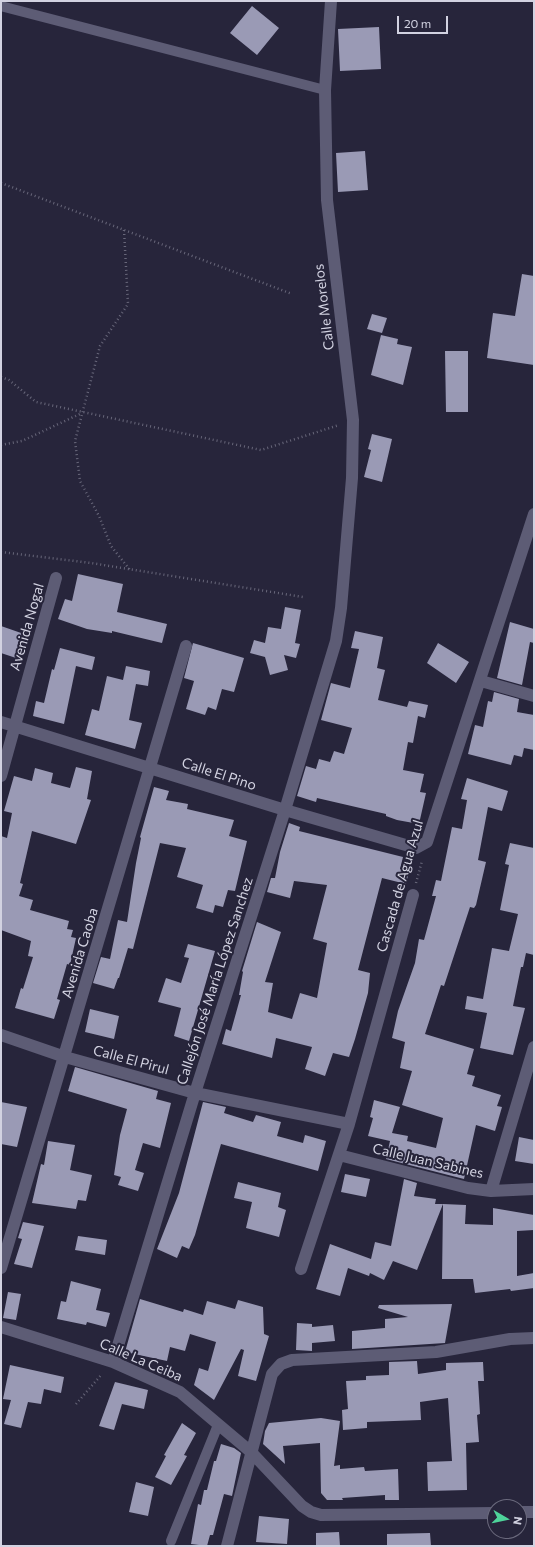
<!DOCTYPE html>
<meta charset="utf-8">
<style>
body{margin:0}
#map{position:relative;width:535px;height:1547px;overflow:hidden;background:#27253b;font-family:Commissioner,sans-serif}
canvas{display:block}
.frame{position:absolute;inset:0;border:2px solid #d2d2e1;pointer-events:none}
.north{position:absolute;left:487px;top:1499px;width:40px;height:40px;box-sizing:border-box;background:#27253b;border:1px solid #6b6a7d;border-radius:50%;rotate:99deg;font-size:11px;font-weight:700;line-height:16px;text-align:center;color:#d2d2e1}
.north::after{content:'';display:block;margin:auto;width:14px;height:18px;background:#4ed39a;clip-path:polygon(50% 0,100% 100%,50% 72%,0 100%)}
.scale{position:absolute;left:397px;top:16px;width:51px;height:18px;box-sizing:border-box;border:2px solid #d2d2e1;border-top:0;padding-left:5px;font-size:12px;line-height:14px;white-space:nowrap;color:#d2d2e1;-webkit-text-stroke:3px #27253b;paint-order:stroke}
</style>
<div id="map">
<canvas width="535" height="1547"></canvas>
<div class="frame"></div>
<div class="north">N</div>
<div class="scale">20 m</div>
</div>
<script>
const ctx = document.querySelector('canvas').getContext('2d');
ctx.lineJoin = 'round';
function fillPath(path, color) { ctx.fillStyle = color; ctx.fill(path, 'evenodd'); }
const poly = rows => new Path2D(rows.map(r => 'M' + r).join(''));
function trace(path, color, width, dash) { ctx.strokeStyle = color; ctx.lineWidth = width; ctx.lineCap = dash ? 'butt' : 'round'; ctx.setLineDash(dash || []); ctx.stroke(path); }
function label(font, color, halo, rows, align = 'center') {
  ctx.font = font + ' Commissioner,sans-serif'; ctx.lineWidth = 4; ctx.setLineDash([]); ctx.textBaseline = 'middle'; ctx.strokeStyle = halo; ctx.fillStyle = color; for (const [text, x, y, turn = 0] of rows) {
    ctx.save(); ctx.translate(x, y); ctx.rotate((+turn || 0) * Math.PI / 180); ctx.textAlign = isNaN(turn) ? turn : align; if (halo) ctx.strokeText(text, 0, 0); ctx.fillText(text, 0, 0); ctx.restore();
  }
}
fillPath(poly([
 [252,6,279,28,257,55,230,33],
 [379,27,381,69,340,71,338,29],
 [365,151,368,190,338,192,336,153],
 [522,274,534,276,534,365,487,358,493,313,515,316],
 [372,314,387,318,382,333,367,329],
 [381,335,398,339,397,344,412,347,403,385,371,375],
 [445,351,468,351,468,412,446,412],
 [372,434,392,439,382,482,364,477,371,450,368,449],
 [78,574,123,584,117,612,167,624,162,643,112,631,112,633,87,629,58,619,65,599,72,601],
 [285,607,301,610,295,643,300,644,296,658,284,655,288,670,270,675,265,657,250,653,254,640,265,643,268,627,281,629],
 [510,622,534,629,534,643,530,642,522,685,497,678],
 [1,626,24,634,16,658,1,653],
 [355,631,383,637,377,668,385,670,378,700,407,707,409,701,428,705,425,718,418,716,413,743,408,742,403,770,424,774,420,792,426,793,419,824,397,820,386,816,386,814,317,798,316,802,297,796,306,766,316,769,319,759,330,762,334,751,344,754,352,728,321,720,331,683,350,688,359,649,351,648],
 [193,643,244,658,234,692,222,689,216,710,208,707,205,715,186,709,194,681,184,678],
 [438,643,469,662,456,683,427,663],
 [60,648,95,657,92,670,76,666,64,724,33,716,36,701,44,703,52,669,54,670],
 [126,666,150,671,148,686,136,684,129,720,142,723,135,749,85,735,92,709,99,711,107,676,123,680],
 [494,692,519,699,517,712,534,715,534,750,524,748,522,757,514,755,511,765,468,754,475,725,483,727,488,701,492,702],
 [76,767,92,771,87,799,91,800,76,844,32,831,20,883,23,884,19,896,33,900,30,910,69,921,67,929,73,930,71,937,76,938,70,965,67,964,57,999,60,1000,54,1019,15,1008,21,988,23,989,33,957,28,956,31,941,1,930,1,836,7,838,12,813,4,811,14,776,32,781,35,768,53,773,51,783,70,788],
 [467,778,508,791,502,811,488,807,478,860,486,862,476,905,474,908,470,907,444,986,441,985,425,1034,474,1049,467,1074,475,1076,472,1086,501,1095,497,1106,502,1107,495,1131,476,1125,464,1179,386,1159,390,1141,368,1136,373,1118,370,1117,374,1100,400,1107,392,1133,408,1136,407,1141,436,1148,443,1118,402,1105,412,1071,400,1068,405,1042,392,1038,398,1011,415,963,419,939,424,940,436,896,432,896,436,880,441,881,452,827,462,829,467,800,461,799],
 [154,787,169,791,166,800,188,804,187,809,234,820,229,836,247,841,235,891,228,890,223,907,215,905,213,913,196,908,203,885,177,877,186,848,160,843,133,949,128,948,119,978,118,978,114,989,93,983,101,957,110,959,118,920,127,922,136,863,141,838,140,837],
 [289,823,300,827,299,831,403,857,400,869,409,871,406,884,382,878,358,970,370,973,368,993,355,1039,349,1057,333,1053,325,1076,305,1069,312,1047,276,1038,272,1058,222,1044,226,1029,231,1031,241,995,239,995,243,972,242,971,257,922,281,932,265,982,273,983,268,1012,292,1019,300,993,317,998,327,943,313,939,327,885,294,881,290,898,267,892,271,878,275,878,280,852],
 [510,843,534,848,534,955,526,953,523,967,521,967,513,1006,525,1008,513,1055,480,1048,487,1013,465,1009,467,996,483,999,492,948,509,951,518,914,500,910,509,865,505,864],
 [188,944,215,951,189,1041,174,1036,181,1008,158,1002,166,978,181,983,189,958,184,957],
 [90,1009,119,1016,114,1039,85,1032],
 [75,1067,158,1091,156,1099,171,1103,160,1148,143,1143,135,1170,144,1173,138,1191,118,1185,121,1177,114,1175,120,1135,127,1109,68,1091],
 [1,1102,27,1107,17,1147,1,1144],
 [203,1102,226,1107,224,1113,253,1122,256,1115,281,1122,277,1136,303,1143,305,1135,326,1141,318,1171,221,1144,195,1235,189,1249,182,1246,177,1258,157,1249,179,1193],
 [519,1137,534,1140,534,1164,515,1161],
 [48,1141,75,1145,70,1170,92,1175,86,1201,78,1200,76,1209,32,1203,41,1164,44,1165],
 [345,1174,370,1179,366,1197,341,1192],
 [404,1179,417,1183,414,1196,436,1199,435,1204,443,1204,417,1270,393,1261,384,1280,370,1273,369,1276,348,1268,340,1296,316,1289,330,1244,371,1259,375,1242,391,1246],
 [238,1182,281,1193,278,1207,286,1210,279,1237,246,1228,252,1202,234,1198],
 [443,1204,466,1205,465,1224,493,1225,493,1208,534,1215,534,1230,517,1231,517,1276,534,1273,534,1288,511,1291,510,1289,475,1293,473,1279,442,1279],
 [23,1222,44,1226,32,1268,14,1264,22,1239,18,1238],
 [78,1236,107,1240,105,1255,75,1250],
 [71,1281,101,1289,96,1310,110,1313,106,1327,87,1322,86,1325,57,1319,61,1301,66,1302],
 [8,1292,21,1294,16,1320,3,1318],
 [140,1299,183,1312,184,1309,203,1315,207,1301,235,1309,238,1300,263,1307,264,1334,269,1336,256,1381,238,1376,244,1350,241,1349,214,1400,194,1385,199,1368,208,1371,216,1342,190,1334,185,1351,170,1347,167,1361,125,1352],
 [452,1304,445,1343,352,1349,352,1331,385,1328,385,1319,408,1317,378,1308,379,1305],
 [297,1323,312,1324,312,1327,333,1325,335,1341,312,1343,312,1351,296,1350],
 [417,1361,418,1374,446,1370,446,1363,483,1362,484,1381,478,1381,480,1414,477,1415,479,1442,466,1443,467,1490,428,1491,427,1462,452,1461,448,1398,420,1402,421,1420,367,1422,367,1428,343,1430,342,1410,348,1409,346,1381,366,1380,366,1376,389,1375,389,1362],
 [10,1365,64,1377,61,1393,44,1389,41,1404,28,1402,21,1428,4,1424,11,1400,3,1399],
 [115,1382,148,1390,144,1409,122,1404,114,1430,99,1426],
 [321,1418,340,1421,334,1466,340,1465,340,1469,364,1467,365,1471,398,1469,399,1500,385,1500,385,1495,342,1498,343,1500,327,1500,321,1493,320,1443,283,1446,285,1464,263,1444,265,1431,269,1423],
 [182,1423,196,1433,184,1455,187,1456,171,1485,155,1477,166,1456,164,1455],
 [221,1444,234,1448,241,1453,232,1496,224,1494,213,1535,210,1535,207,1546,191,1544,198,1504,201,1505,204,1490,207,1490,214,1461,216,1461],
 [136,1482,154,1487,148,1516,129,1512],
 [259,1516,289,1519,287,1544,256,1542],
 [339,1532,340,1546,316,1546,316,1533],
 [430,1533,431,1546,387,1546,387,1534]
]), '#9a9ab5');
trace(poly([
 [1,183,292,294],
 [124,230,128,304,100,346,75,441,80,481,99,516,111,546,130,570],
 [1,377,9,380,36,402,261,450,339,425],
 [1,445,22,441,82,413],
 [1,552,91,563,303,597],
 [416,883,422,861],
 [76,1404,102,1374]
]), '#68677a', 2.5, [1, 3]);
trace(poly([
 [1,6,325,90],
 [171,1541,218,1425]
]), '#5d5c75', 10);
trace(poly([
 [481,681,534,696],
 [1,722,285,810,416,848,427,842,534,514],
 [1,776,56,578],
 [1,1035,65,1057,195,1093,349,1124],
 [339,1155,468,1188,491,1191,534,1189],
 [491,1191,534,1047],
 [1,1268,186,646],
 [301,1269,349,1124,413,895],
 [1,1327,113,1362,180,1392,251,1452,302,1506,311,1512,321,1515,495,1513],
 [113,1362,195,1093,285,810,336,641,341,608,352,478,353,420,327,200,325,90,331,1],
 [519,1512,534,1512],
 [227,1546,272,1374,281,1364,292,1360,436,1352,510,1339,534,1338]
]), '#5d5c75', 12);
label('14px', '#d2d2e1', '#27253b', [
 ["Calle Morelos",324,307,-97],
 ["Avenida Nogal",27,627,-74],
 ["Calle El Pino",219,774,18],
 ["Cascada de Agua Azul",400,886,-74],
 ["Avenida Caoba",80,953,-73],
 ["Callejón José María López Sanchez",215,981,-72],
 ["Calle El Pirul",131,1060,15],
 ["Calle Juan Sabines",428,1161,13],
 ["Calle La Ceiba",141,1360,23]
]);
</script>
